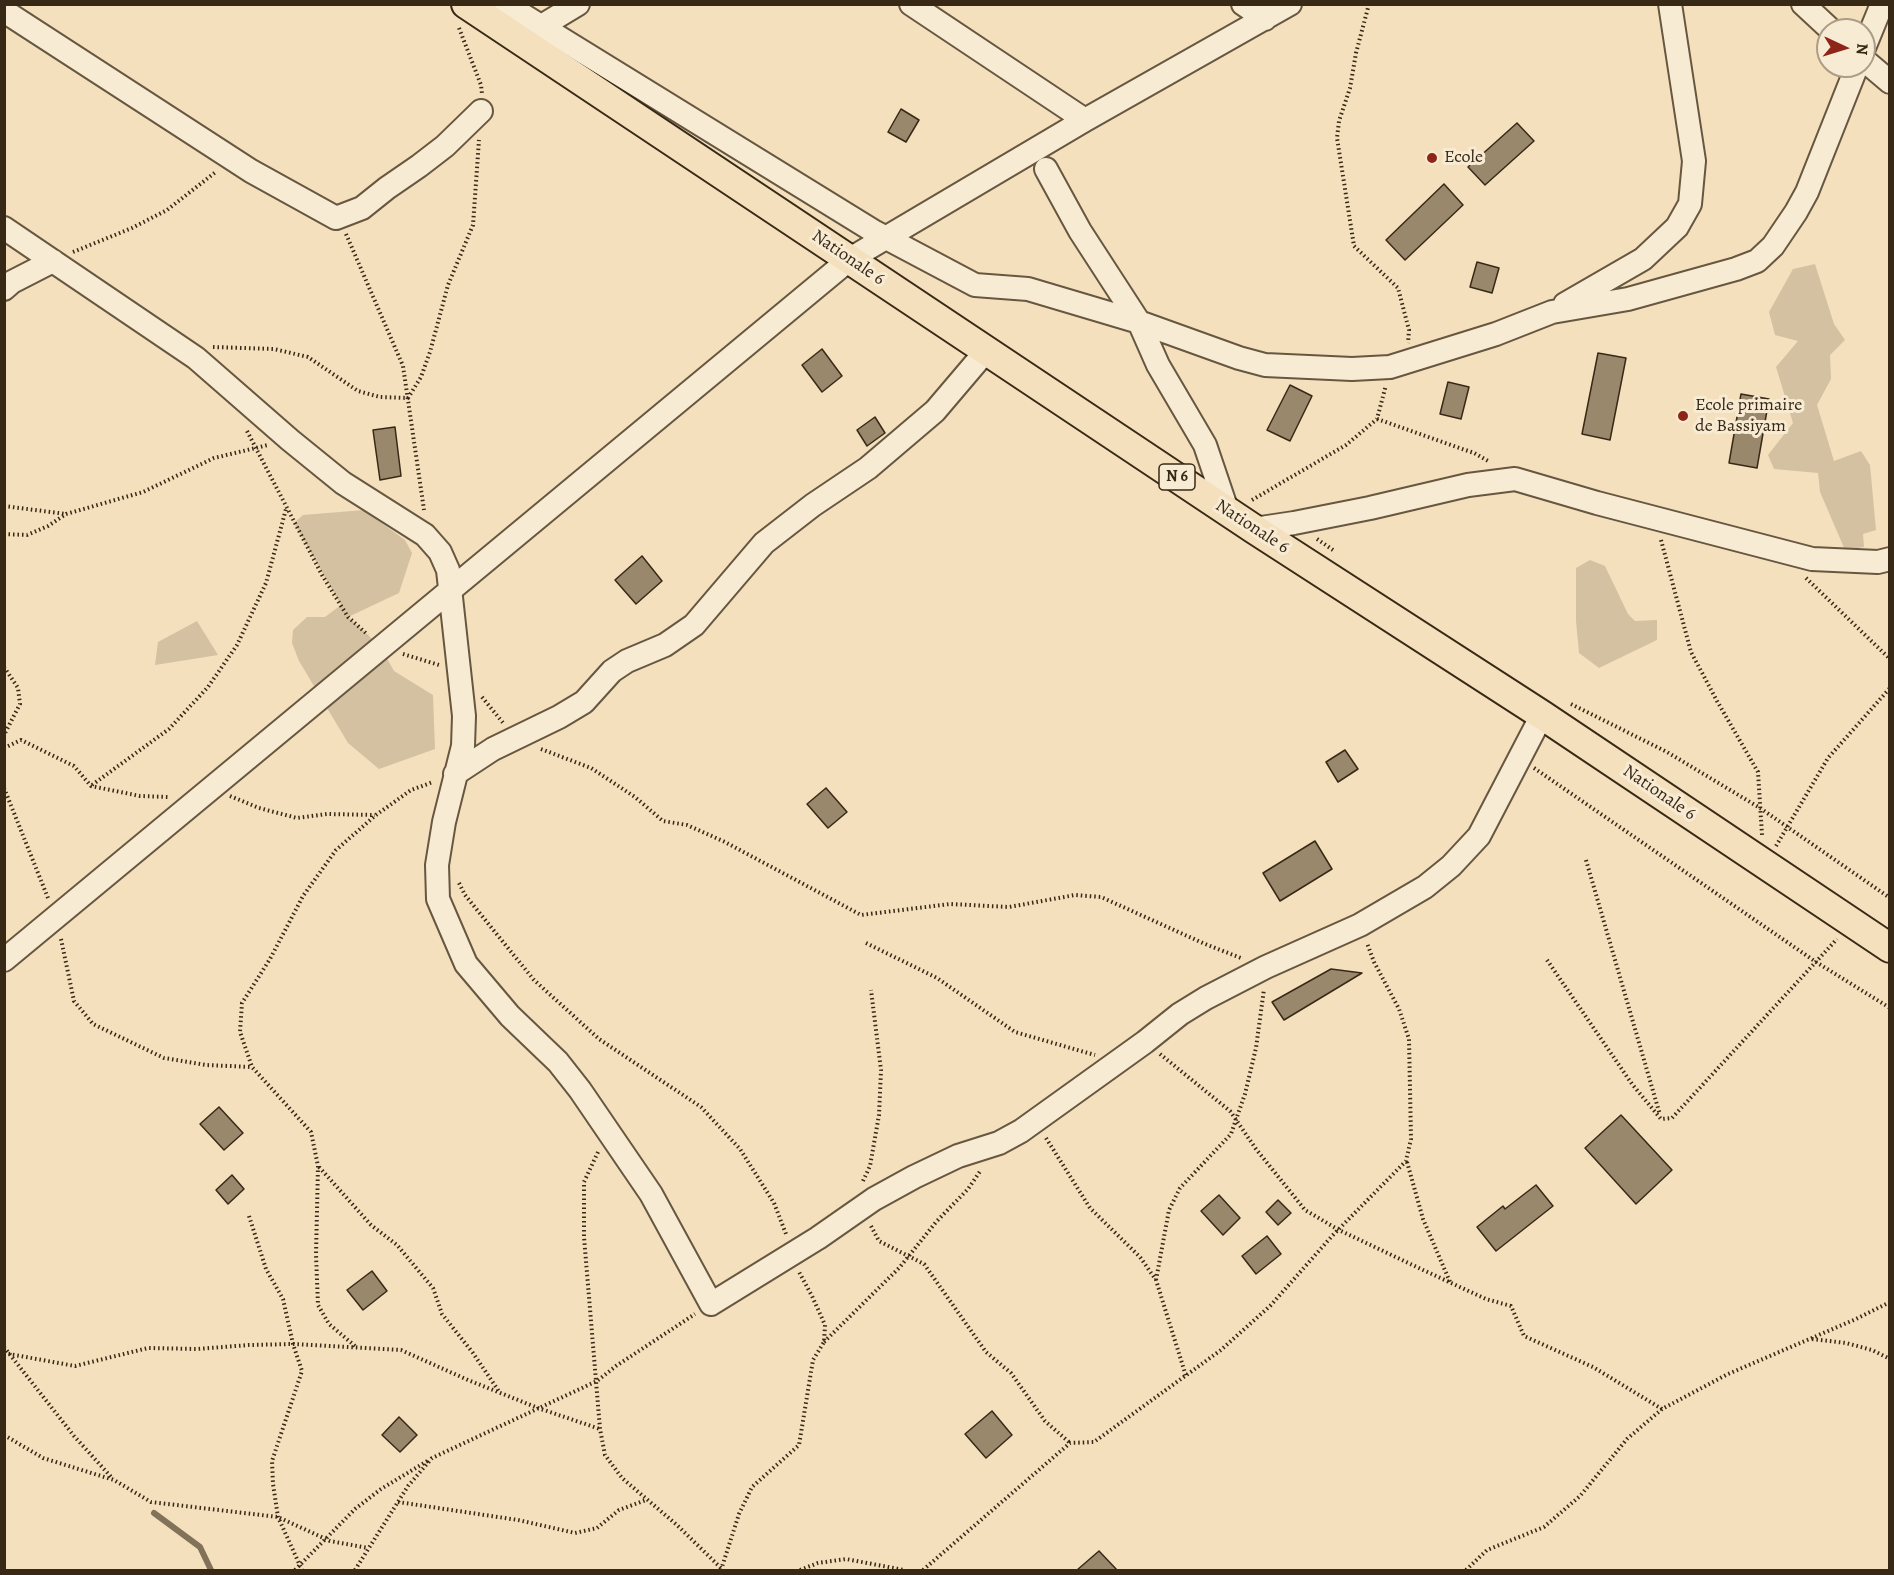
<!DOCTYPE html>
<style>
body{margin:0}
#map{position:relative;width:1894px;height:1575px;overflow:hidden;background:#f4e0bd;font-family:Alegreya,serif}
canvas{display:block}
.frame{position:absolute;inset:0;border:6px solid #382917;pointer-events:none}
.north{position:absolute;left:1816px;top:18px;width:60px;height:60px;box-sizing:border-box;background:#f8ebd4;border:2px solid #ab9d88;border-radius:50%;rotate:94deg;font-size:16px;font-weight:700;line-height:24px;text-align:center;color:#382917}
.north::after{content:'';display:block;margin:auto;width:21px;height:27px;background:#8f2418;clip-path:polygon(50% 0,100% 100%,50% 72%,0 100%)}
</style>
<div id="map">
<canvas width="1894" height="1575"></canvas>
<div class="frame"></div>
<div class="north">N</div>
</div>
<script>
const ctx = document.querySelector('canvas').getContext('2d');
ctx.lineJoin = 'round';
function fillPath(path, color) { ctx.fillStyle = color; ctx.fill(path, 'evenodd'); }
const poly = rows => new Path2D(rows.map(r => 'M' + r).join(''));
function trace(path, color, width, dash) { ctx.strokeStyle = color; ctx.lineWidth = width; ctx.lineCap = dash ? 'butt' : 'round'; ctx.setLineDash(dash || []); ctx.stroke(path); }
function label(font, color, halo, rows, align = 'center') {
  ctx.font = font + ' Alegreya,serif'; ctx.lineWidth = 6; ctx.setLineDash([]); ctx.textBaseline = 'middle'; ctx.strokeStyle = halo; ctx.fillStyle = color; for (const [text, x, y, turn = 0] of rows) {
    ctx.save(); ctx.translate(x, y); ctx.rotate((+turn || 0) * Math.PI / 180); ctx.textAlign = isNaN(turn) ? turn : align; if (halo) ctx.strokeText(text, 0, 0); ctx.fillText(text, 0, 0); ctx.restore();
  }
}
fillPath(poly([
 [1815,264,1834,324,1845,340,1830,355,1831,379,1817,405,1834,461,1861,451,1870,465,1876,530,1863,534,1864,547,1845,550,1820,492,1818,473,1774,469,1768,455,1793,423,1776,367,1798,341,1775,335,1769,312,1793,269],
 [364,510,405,540,412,553,399,593,348,617,380,646,394,671,433,695,435,749,379,769,348,743,299,661,292,643,293,630,307,617,325,617,341,605,294,523,303,515],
 [1590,560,1605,566,1628,614,1635,621,1657,620,1657,640,1599,668,1579,653,1576,621,1576,568],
 [197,621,218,655,155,665,158,642]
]), '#d4c1a1');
trace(poly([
 [154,1513,200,1547,211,1570]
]), '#827259', 6);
const building = poly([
 [901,109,919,120,906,142,888,132,901,109],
 [1517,123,1534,141,1485,185,1468,167,1517,123],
 [1444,184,1463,205,1405,260,1386,240,1444,184],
 [1477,262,1499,268,1492,293,1470,287,1477,262],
 [822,349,842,376,822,392,802,365,822,349],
 [1598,353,1626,358,1610,440,1582,434,1598,353],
 [1448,382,1469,387,1461,419,1440,414,1448,382],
 [1290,385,1312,396,1290,441,1267,430,1290,385],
 [1741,394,1769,399,1757,468,1729,463,1741,394],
 [875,417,885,433,867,446,857,430,875,417],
 [395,427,401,476,380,480,373,430,395,427],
 [642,556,662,581,636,604,615,580,642,556],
 [1345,750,1358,769,1338,782,1326,762,1345,750],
 [826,788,847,812,828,828,807,804,826,788],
 [1315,841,1332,869,1280,901,1263,873,1315,841],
 [1331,969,1362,973,1284,1020,1272,1002,1331,969],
 [219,1107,243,1133,224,1150,200,1124,219,1107],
 [1621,1115,1672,1170,1636,1204,1585,1148,1621,1115],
 [232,1175,244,1189,228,1204,216,1190,232,1175],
 [1536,1185,1553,1206,1496,1251,1477,1227,1503,1206,1505,1209,1536,1185],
 [1219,1195,1240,1218,1223,1235,1201,1211,1219,1195],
 [1278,1200,1291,1213,1278,1225,1266,1212,1278,1200],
 [1267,1236,1281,1254,1256,1274,1242,1256,1267,1236],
 [372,1271,387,1291,363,1310,347,1290,372,1271],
 [992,1411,1012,1435,986,1458,965,1434,992,1411],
 [399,1417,417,1435,400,1452,382,1435,399,1417],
 [1099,1551,1117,1570,1077,1570,1099,1551]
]);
fillPath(building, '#9a886d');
trace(building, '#382917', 1.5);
const minor = poly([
 [505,4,875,232,975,285,1028,289,1139,322,1239,358,1265,365,1352,369,1390,367,1496,334,1552,312,1628,299,1736,269,1757,261,1773,246,1796,212,1807,192,1857,66],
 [911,4,1085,120],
 [1243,4,1265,19],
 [1803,4,1831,30],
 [4,11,251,171,336,218,362,208,387,188,419,166,445,146,481,111],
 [530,33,578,4],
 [1864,48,1882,4],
 [1864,60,1890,82],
 [1046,169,1080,231,1139,322,1158,365,1205,445,1227,510],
 [4,228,196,358,290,440,343,483,425,535,440,552,448,570,464,716,463,746,444,822,437,865,438,899,466,964,510,1016,558,1062,580,1090,651,1194,711,1304,818,1238,874,1199,914,1177,958,1156,999,1143,1021,1131,1145,1042,1180,1014,1206,998,1266,967,1360,925,1425,887,1451,866,1479,836,1542,715],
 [4,289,12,282,53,261],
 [1565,304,1643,259,1677,227,1690,204,1694,161,1670,4],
 [1254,529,1294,523,1370,508,1468,485,1515,479,1597,503,1812,559,1878,562,1890,559],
 [455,774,493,749,559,717,584,702,612,671,627,661,665,645,694,625,764,543,813,505,868,468,935,411,986,351],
 [4,960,850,259,1085,120,1290,4]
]);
const major = poly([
 [466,4,1254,529,1542,715,1890,948]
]);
trace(minor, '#675740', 26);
trace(major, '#382917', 32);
trace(poly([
 [1369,4,1356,53,1350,88,1339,121,1337,138,1354,246,1398,288,1409,330,1408,343],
 [459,28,481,85,482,94],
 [346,234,403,366,424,510],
 [73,252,132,228,167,210,217,171],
 [213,347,274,349,308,357,358,391,380,397,408,398,421,377,430,352,448,285,473,225,479,140],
 [1377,419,1474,453,1490,462],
 [247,431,322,575,348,617,368,635],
 [1252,500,1346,445,1377,419,1386,385],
 [4,506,66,514],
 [4,534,27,535,48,526,66,514,143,492,214,458,268,445],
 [1317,539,1333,550],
 [1661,540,1691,652,1717,701,1758,772,1762,835],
 [1806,578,1890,659],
 [403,654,439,665],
 [4,667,18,688,20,704,4,735],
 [482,697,504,724],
 [1571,704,1667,752,1760,808,1890,898],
 [4,748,21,740,74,766,91,786,140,796,169,797],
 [541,749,591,768,635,797,663,821,687,825,725,842,861,915,950,904,1009,907,1075,895,1101,897,1205,944,1241,958],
 [1534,768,1816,962,1890,1008],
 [92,785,169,729,208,687,237,645,266,583,286,509],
 [4,788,48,898],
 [230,796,259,808,297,818,327,814,375,815],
 [1776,846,1828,758,1890,688],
 [1586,860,1660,1115],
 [459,883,465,895,534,980,599,1039,701,1107,740,1149,774,1203,786,1234],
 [61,939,74,1001,93,1024,164,1058,206,1065,252,1067],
 [866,943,937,978,1015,1032,1095,1055],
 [1547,960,1632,1084,1661,1119,1672,1118,1837,939],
 [1160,1054,1230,1111,1256,1149,1305,1210,1339,1230,1423,1270,1486,1299,1511,1306,1524,1336,1593,1367,1662,1409],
 [1046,1138,1090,1208,1140,1257,1156,1280,1186,1376],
 [598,1152,584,1182,584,1237,600,1429,605,1455,622,1478,677,1525,723,1570],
 [1407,1162,1423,1219,1450,1282],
 [319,1167,371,1225,397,1245,433,1288,442,1314,473,1353,500,1393],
 [863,1181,870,1166,879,1115,881,1070,871,990],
 [249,1216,266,1269,283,1299,293,1344,302,1371,272,1461,273,1484,278,1517,302,1570],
 [871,1226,879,1241,924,1264,986,1352,1011,1373,1045,1421,1070,1443],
 [1156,1280,1169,1210,1180,1188,1231,1134,1245,1094,1256,1048,1264,989],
 [1812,1339,1846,1343,1872,1350,1890,1359],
 [824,1342,900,1267,936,1222,968,1189,981,1170],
 [355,1346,329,1324,318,1305,316,1255,318,1166,311,1132,252,1067,240,1032,242,1003,270,959,303,896,336,850,376,815,411,790,433,782],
 [4,1347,74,1436,113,1479],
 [4,1353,75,1366,148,1348,197,1349,249,1345,293,1344,401,1350,468,1380,538,1408,600,1429],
 [4,1435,43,1458,114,1480,151,1502,278,1517,330,1541,368,1548],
 [398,1502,518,1520,575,1533,597,1528,619,1510,646,1500],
 [295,1570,355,1509,381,1489,429,1460],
 [355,1570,408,1486,432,1458,597,1381,616,1366,695,1314],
 [721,1570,739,1514,752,1487,799,1445,813,1360,824,1342,825,1325,812,1296,799,1272],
 [800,1570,818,1563,846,1559,904,1570],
 [923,1570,1070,1443,1094,1442,1221,1350,1271,1305,1332,1236,1406,1161,1411,1139,1409,1039,1399,1009,1374,962,1367,943],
 [1466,1570,1487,1550,1544,1527,1580,1496,1627,1439,1662,1409,1728,1374,1856,1319,1890,1302]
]), '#382917', 4, [1.5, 3]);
trace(minor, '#f8ebd4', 22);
trace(major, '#f4e0bd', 28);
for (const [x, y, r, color] of [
 [1432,158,6,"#8f2418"],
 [1683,416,6,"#8f2418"]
]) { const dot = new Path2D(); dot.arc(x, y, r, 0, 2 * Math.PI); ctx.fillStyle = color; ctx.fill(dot); trace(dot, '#f8ebd4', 2); }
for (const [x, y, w] of [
 [1177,477,36]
]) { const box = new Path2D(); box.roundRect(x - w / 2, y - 13, w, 26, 4.5); ctx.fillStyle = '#f8ebd4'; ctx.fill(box); trace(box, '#382917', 1.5); }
label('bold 16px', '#382917', null, [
 ["N 6",1177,477]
]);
label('18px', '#382917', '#f8ebd4', [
 ["Ecole",1444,158],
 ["Ecole primaire",1695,406],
 ["de Bassiyam",1695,427]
], 'left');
label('18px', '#382917', '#f8ebd4', [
 ["Nationale 6",848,258,34],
 ["Nationale 6",1252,527,33],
 ["Nationale 6",1659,793,34]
]);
</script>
